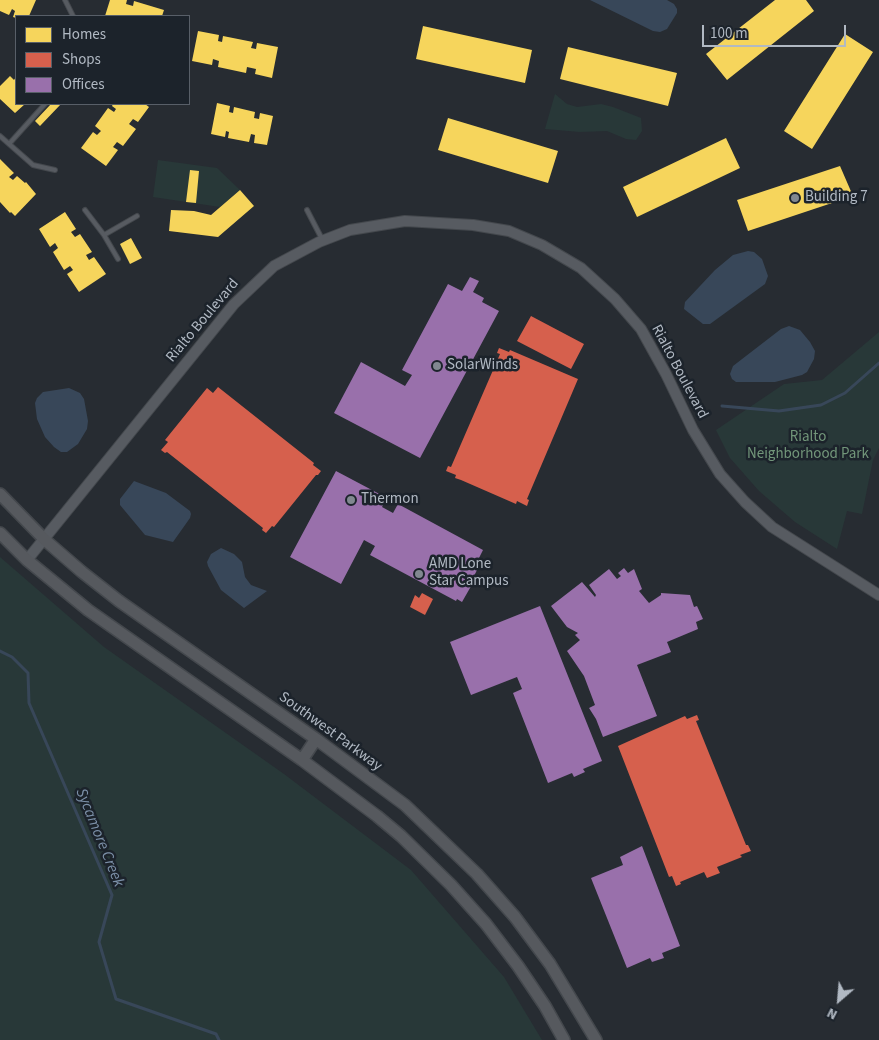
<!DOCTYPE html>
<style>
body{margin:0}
#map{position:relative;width:879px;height:1040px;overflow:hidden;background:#272c32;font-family:"Source Sans 3",sans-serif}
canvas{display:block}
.legend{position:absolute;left:15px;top:15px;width:175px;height:90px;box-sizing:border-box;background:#1c232b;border:1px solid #585f68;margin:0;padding:6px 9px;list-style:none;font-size:15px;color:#b1b9c3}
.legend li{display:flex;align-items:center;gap:10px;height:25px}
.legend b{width:25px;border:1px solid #585f68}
.north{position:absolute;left:814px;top:975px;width:50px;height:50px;-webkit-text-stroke:4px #1c232b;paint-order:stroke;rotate:207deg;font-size:14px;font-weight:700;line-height:20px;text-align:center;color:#b1b9c3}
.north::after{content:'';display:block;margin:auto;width:18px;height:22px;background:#b1b9c3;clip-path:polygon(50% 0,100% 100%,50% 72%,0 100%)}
.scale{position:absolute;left:702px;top:25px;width:144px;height:22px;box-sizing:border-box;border:2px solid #b1b9c3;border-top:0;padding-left:6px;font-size:15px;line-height:18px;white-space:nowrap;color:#b1b9c3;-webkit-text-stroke:4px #1c232b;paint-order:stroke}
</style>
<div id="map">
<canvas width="879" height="1040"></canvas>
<ul class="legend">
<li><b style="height:14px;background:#f6d55c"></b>Homes</li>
<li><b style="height:14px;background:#d6604d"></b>Shops</li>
<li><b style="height:14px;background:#9970ab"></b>Offices</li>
</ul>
<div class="north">N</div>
<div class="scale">100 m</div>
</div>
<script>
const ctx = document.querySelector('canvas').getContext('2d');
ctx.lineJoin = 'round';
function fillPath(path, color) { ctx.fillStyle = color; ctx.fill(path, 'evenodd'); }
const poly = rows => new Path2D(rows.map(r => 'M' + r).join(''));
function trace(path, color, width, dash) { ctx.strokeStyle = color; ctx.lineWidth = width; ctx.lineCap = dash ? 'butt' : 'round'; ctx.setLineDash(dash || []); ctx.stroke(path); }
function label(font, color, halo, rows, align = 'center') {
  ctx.font = font + ' "Source Sans 3",sans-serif'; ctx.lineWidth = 5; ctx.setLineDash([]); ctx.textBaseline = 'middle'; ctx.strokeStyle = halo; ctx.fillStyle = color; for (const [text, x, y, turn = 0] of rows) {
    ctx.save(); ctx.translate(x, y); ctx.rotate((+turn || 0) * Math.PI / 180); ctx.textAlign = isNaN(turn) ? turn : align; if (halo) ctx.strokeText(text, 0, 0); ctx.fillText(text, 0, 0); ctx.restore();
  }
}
fillPath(poly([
 [555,94,567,104,577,107,601,104,613,107,641,118,642,131,636,140,626,139,607,131,580,132,545,129],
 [158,160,217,168,240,190,220,207,153,197],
 [879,332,879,448,873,460,862,514,847,511,837,549,795,522,759,491,730,458,716,430,784,384,822,380],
 [0,557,104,647,284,774,411,870,504,977,542,1040,0,1040]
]), '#283838');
fillPath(poly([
 [590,0,667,0,674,4,677,9,677,13,667,29,660,32,653,31],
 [748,251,754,252,762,259,768,276,765,284,710,324,703,324,684,309,685,302,715,270,733,255],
 [789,326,800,330,810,342,815,351,814,359,807,372,802,375,775,382,736,382,732,379,730,374,733,366,781,329],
 [69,388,80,393,84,399,88,421,87,429,78,444,67,452,61,452,54,447,45,437,37,419,35,403,37,398,43,392],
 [134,481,166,493,190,511,191,514,190,518,173,542,145,535,120,505,120,499],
 [221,548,234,554,242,562,245,577,251,585,267,591,244,608,221,590,208,566,207,562,211,554]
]), '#384759');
fillPath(poly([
 [0,0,36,0,29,16,16,16,16,18,13,17,15,11,12,9,9,15,0,11],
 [110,0,127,0,126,4,133,6,134,1,164,10,162,16,105,16],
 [775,0,806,0,814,11,727,80,706,54],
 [423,26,532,50,525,83,416,59],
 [198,31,219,35,218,41,222,42,223,36,253,42,251,48,256,49,257,43,278,47,272,78,255,74,256,69,247,67,246,73,218,67,219,61,213,59,212,65,192,61],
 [845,34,873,52,812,149,784,131],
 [568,47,677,73,668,106,560,79],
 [10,76,14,80,16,77,16,104,25,104,15,113,0,99,0,86],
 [217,103,230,106,229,112,233,113,234,107,255,112,254,118,259,119,260,113,273,116,267,145,254,143,255,135,251,134,249,142,228,138,229,132,226,131,225,137,211,134],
 [51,104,61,104,40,126,35,121],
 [113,104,145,104,149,107,138,122,133,119,129,124,136,129,123,146,117,142,113,147,118,150,106,166,81,148,93,132,97,135,101,131,95,126,108,108,114,112,116,109,112,106],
 [448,118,558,151,548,183,438,150],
 [726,138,740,168,637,217,623,187],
 [0,159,14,173,9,177,13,180,17,176,25,183,26,182,36,194,15,216,11,212,10,213,0,202],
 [840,166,853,196,748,231,737,200],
 [190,170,199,171,196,203,186,202],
 [240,190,254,206,218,237,169,231,171,210,194,211,211,215],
 [65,212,76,229,71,232,75,237,80,234,92,252,86,255,89,260,94,257,106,274,79,292,67,274,73,270,70,266,64,270,53,252,58,248,55,243,50,247,39,229],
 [131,238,142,258,130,264,120,244]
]), '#f6d55c');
fillPath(poly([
 [531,316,584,344,571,369,517,341],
 [499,348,509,352,510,350,578,379,527,499,529,500,527,506,517,501,516,504,461,480,455,478,456,475,446,471,448,466,451,467,500,354,497,353],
 [218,387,314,463,313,465,321,471,318,475,316,475,274,527,272,526,266,533,262,530,263,528,167,452,165,453,161,450,168,442,165,440,207,388,213,393],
 [422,593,433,599,425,615,410,607,415,595,419,598],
 [697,715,699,720,696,721,746,845,748,845,751,851,740,855,742,857,717,867,720,873,707,878,704,872,680,882,681,884,676,886,672,876,669,877,618,746,685,716,687,719]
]), '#d6604d');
fillPath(poly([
 [470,277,479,281,473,292,484,298,482,302,499,311,420,458,334,413,361,362,405,386,412,375,402,370,448,284,462,291],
 [336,471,387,498,382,507,393,513,398,504,483,550,474,568,477,570,472,580,474,581,462,602,457,599,456,601,370,555,375,546,364,540,341,584,290,557],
 [624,568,628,573,634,569,642,589,639,591,649,603,661,595,661,593,690,595,694,607,697,606,703,619,696,622,698,629,667,642,671,652,637,665,657,716,603,737,596,719,589,708,595,705,584,676,567,651,580,640,575,635,578,633,567,627,551,606,582,582,595,597,596,595,589,585,609,569,617,579,621,576,618,573],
 [540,606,602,761,583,769,585,772,574,777,572,773,548,783,513,693,522,689,517,677,471,695,450,642],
 [642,846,680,946,662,953,664,958,652,962,650,958,627,968,591,878,623,865,620,857]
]), '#9970ab');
trace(poly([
 [722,406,779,411,821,405,845,393,879,363],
 [0,651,12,657,28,673,29,703,112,895,99,942,116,999,216,1034,219,1040]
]), '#384759', 3);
const service = poly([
 [65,0,73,16],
 [0,136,33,165,55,170],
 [9,144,45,104],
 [85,210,104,235],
 [307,210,322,239],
 [118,259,104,235,137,216]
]);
const tertiary = poly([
 [27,560,234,304,274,266,319,242,350,230,405,221,473,225,509,231,542,245,581,268,615,299,641,329,666,374,693,430,720,474,745,502,772,527,879,595]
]);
const secondary = poly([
 [0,494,45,540,82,572,119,601,316,739,405,805,477,874,515,917,550,964,596,1040],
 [0,533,27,560,88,610,302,760,377,816,401,836,451,885,486,924,518,966,545,1006,564,1040],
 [302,760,316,739]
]);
trace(service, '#44484d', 6);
trace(tertiary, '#44484d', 12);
trace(secondary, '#44484d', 14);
trace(service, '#575b61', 4);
trace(tertiary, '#575b61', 10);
trace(secondary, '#56595e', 11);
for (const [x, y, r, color] of [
 [795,198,5,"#818890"],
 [437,366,5,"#818890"],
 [351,500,5,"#818890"],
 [419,574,5,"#818890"]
]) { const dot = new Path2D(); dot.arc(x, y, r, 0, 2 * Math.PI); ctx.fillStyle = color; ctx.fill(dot); trace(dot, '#1c232b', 2); }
label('15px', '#b1b9c3', '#1c232b', [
 ["Building 7",805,198],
 ["SolarWinds",447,366],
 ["Thermon",361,500],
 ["AMD Lone",429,565],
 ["Star Campus",429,582]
], 'left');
label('15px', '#b1b9c3', '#1c232b', [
 ["Rialto Boulevard",203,321,-50],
 ["Rialto Boulevard",679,372,62],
 ["Southwest Parkway",330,732,36]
]);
label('15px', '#72967a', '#1c232b', [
 ["Rialto",808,438],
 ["Neighborhood Park",808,455]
]);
label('italic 16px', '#7c90a8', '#1c232b', [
 ["Sycamore Creek",99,838,68]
]);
</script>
